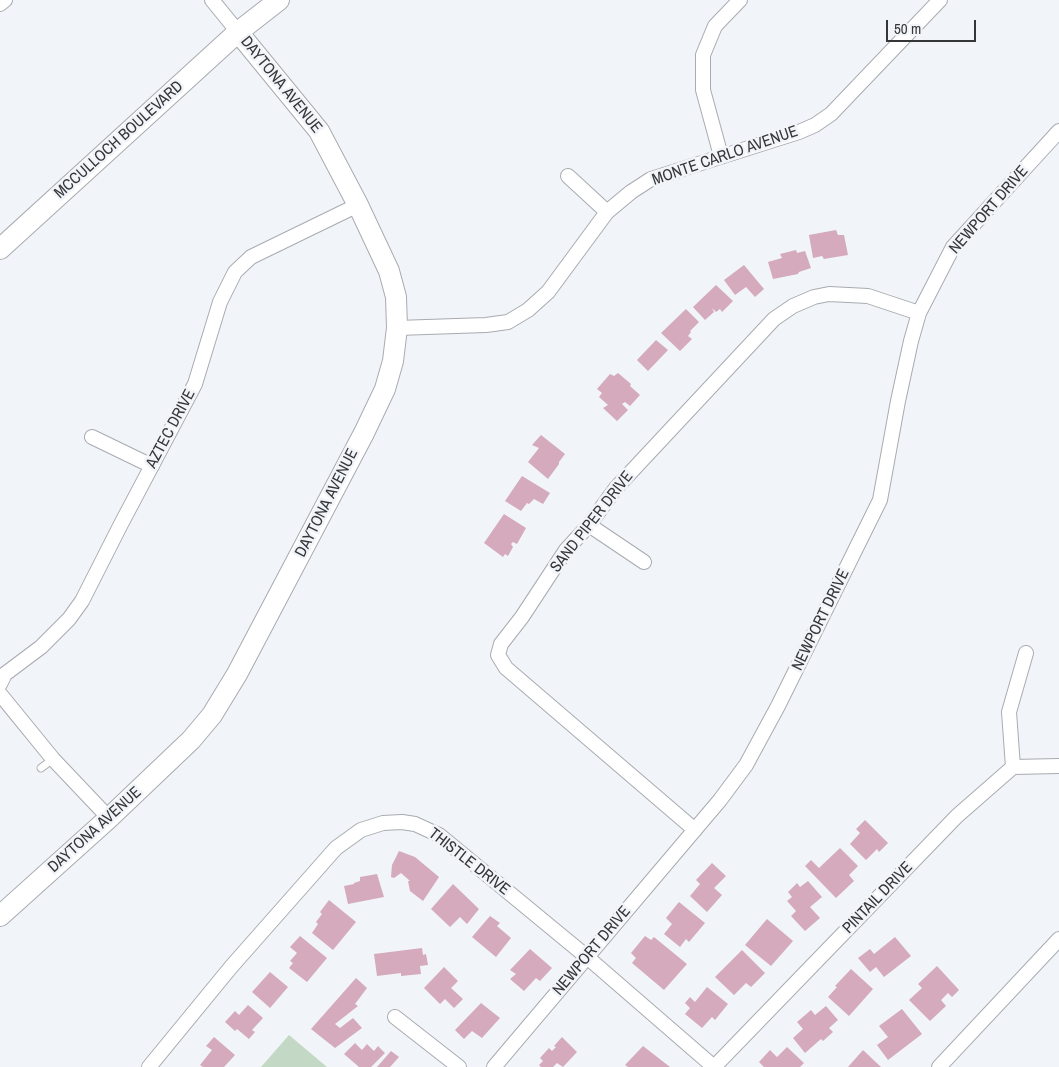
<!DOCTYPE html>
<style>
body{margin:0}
#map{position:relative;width:1059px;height:1067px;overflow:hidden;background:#f1f4f9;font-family:"Archivo Narrow",sans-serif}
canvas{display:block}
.scale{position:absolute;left:886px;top:20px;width:90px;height:22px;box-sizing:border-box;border:2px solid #353638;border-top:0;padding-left:6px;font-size:15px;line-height:18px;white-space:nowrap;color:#353638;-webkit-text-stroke:4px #f1f4f9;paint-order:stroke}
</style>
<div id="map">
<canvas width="1059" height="1067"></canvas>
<div class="scale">50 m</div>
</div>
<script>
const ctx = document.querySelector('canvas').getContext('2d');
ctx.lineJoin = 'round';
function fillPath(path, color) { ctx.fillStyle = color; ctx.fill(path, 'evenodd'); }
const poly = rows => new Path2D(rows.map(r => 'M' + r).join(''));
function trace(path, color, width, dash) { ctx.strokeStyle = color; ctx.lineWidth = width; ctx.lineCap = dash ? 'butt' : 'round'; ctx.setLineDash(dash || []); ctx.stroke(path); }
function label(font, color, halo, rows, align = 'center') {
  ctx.font = font + ' "Archivo Narrow",sans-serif'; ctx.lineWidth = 5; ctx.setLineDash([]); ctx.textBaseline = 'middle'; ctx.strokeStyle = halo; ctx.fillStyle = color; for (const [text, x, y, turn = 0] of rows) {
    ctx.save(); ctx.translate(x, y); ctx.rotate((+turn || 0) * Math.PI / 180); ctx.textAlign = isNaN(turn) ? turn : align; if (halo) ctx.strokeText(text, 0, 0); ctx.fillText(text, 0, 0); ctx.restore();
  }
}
fillPath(poly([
 [289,1035,327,1067,261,1067]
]), '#c4d9c5');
fillPath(poly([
 [836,230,838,235,844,235,848,255,824,259,822,256,813,258,809,235],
 [796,250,797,253,805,251,811,268,799,272,798,274,773,279,768,262,782,258,780,254],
 [744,265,764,289,755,297,746,287,735,295,724,280],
 [716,285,733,301,722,312,720,309,716,312,712,308,714,312,705,320,693,307],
 [686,309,699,322,690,331,691,332,688,336,692,339,680,351,661,333],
 [656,340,668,350,648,371,637,360],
 [618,373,631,384,630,386,640,395,630,406,625,402,622,404,628,410,617,421,603,408,608,405,599,397,602,393,597,389,610,374,614,376],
 [541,435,565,454,559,462,559,464,548,479,528,462,539,448,532,445],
 [522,476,550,493,543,504,534,499,529,504,527,503,521,511,505,501],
 [504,514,526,528,517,544,513,542,511,544,513,547,508,556,505,554,503,557,484,543],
 [865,820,888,843,879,852,877,849,866,860,850,844,860,833,856,829],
 [840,848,858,866,849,875,854,881,836,898,805,866,811,860,819,868],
 [399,851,415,857,439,877,423,901,410,891,408,881,410,881,401,873,394,878,391,877,392,865],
 [712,863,726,876,714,888,722,895,707,912,690,896,700,884,696,880],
 [377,874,384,897,348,904,344,886,354,884,354,883,360,881,360,877],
 [808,881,822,897,810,907,820,918,805,931,791,916,796,911,787,901,792,897,788,892,797,883,800,887],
 [453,884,479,909,467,924,460,917,450,927,431,909],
 [329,900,356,922,333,950,312,933,318,924,316,922,322,914,320,912],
 [679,902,705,923,689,942,686,939,680,947,664,934,672,924,666,918],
 [490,916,500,923,497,926,511,938,496,957,472,937],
 [767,919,793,941,771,966,745,945],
 [300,936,327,958,307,982,289,968,293,963,290,961,297,953,290,947],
 [645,936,651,940,654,937,687,964,664,990,632,963,636,958,631,953],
 [895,937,911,956,884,977,876,967,870,972,858,958,870,949,874,954],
 [422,948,423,955,426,954,428,965,420,966,421,974,401,976,401,973,377,976,374,954],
 [530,949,552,968,540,981,536,978,524,991,510,979,516,974,510,970],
 [742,950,765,973,751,987,746,983,734,995,715,977],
 [937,966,959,990,952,997,948,993,941,1000,946,1006,930,1021,909,1000,922,988,918,984],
 [444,967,458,981,451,988,463,999,454,1008,445,999,440,1004,424,988],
 [851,969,873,989,849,1016,828,997,837,987,835,986],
 [270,972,288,987,270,1008,252,992],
 [356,978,367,988,355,1004,358,1006,335,1024,340,1028,353,1018,362,1028,335,1048,311,1029],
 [707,987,728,1004,715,1020,712,1017,702,1028,685,1014,690,1008,685,1003,690,997,695,1002],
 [481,1003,500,1018,482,1038,472,1031,464,1039,455,1030],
 [248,1005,263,1018,252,1030,255,1032,249,1039,237,1029,235,1031,225,1022,235,1011,239,1015],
 [826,1006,838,1020,829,1028,833,1032,823,1041,821,1039,805,1053,793,1038,803,1029,797,1022,811,1010,815,1015],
 [902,1009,922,1034,888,1060,877,1045,888,1037,879,1026],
 [214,1037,235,1055,224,1067,203,1067,200,1065,212,1050,206,1046],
 [562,1037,577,1052,563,1067,557,1063,553,1067,541,1067,539,1065,543,1061,540,1058,549,1048,552,1051,556,1047,554,1046],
 [355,1043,362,1050,367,1044,374,1051,378,1046,385,1053,371,1067,359,1067,344,1054],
 [643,1046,670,1067,628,1067,625,1065],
 [787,1047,804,1063,800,1067,764,1067,759,1062,770,1050,777,1057],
 [863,1050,881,1067,848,1067],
 [391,1051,399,1057,390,1067,377,1067]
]), '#d4aabc');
const lane = poly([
 [41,768,53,759]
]);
const street = poly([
 [212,0,238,32],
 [0,4,5,0],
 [721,156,703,90,703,55,715,26,740,0],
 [568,176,607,212],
 [397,328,486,325,508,322,528,310,548,292,607,212,631,192,651,179,799,132,815,125,831,114,940,0],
 [92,437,152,466],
 [589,525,644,562],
 [0,684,5,674,41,647,69,619,82,601,120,526,195,384,220,302,235,272,251,257,358,205],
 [0,694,53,759,109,818],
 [1013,767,1009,712,1026,653],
 [695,830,506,668,498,655,501,644,522,617,566,550,589,525,616,488,774,319,793,306,814,297,829,294,868,296,919,313],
 [395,1017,459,1067],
 [149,1067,231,967,336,848,361,830,383,823,402,822,415,824,439,835,587,957,714,1067],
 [494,1067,720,800,746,765,778,706,880,500,898,401,911,341,919,313,953,247,1059,131],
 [714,1067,957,816,1013,767,1059,766],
 [939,1067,1059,939]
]);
const secondary = poly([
 [0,249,238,32,279,0],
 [0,916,109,818,191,740,212,715,237,674,364,433,385,389,393,361,397,328,396,297,389,271,358,205,319,131,238,32]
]);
trace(lane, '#a8abb0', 9);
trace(street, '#a8abb0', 16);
trace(secondary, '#a8abb0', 22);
trace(lane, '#fff', 7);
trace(street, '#fff', 14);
trace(secondary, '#fff', 20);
label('16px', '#353638', '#f1f4f9', [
 ["DAYTONA AVENUE",281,85,51],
 ["MCCULLOCH BOULEVARD",119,140,-42],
 ["MONTE CARLO AVENUE",725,156,-19],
 ["NEWPORT DRIVE",989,210,-49],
 ["AZTEC DRIVE",171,429,-62],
 ["DAYTONA AVENUE",327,503,-63],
 ["SAND PIPER DRIVE",592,522,-52],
 ["NEWPORT DRIVE",821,620,-64],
 ["DAYTONA AVENUE",95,830,-42],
 ["THISTLE DRIVE",469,862,38],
 ["PINTAIL DRIVE",878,898,-46],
 ["NEWPORT DRIVE",592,951,-50]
]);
</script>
